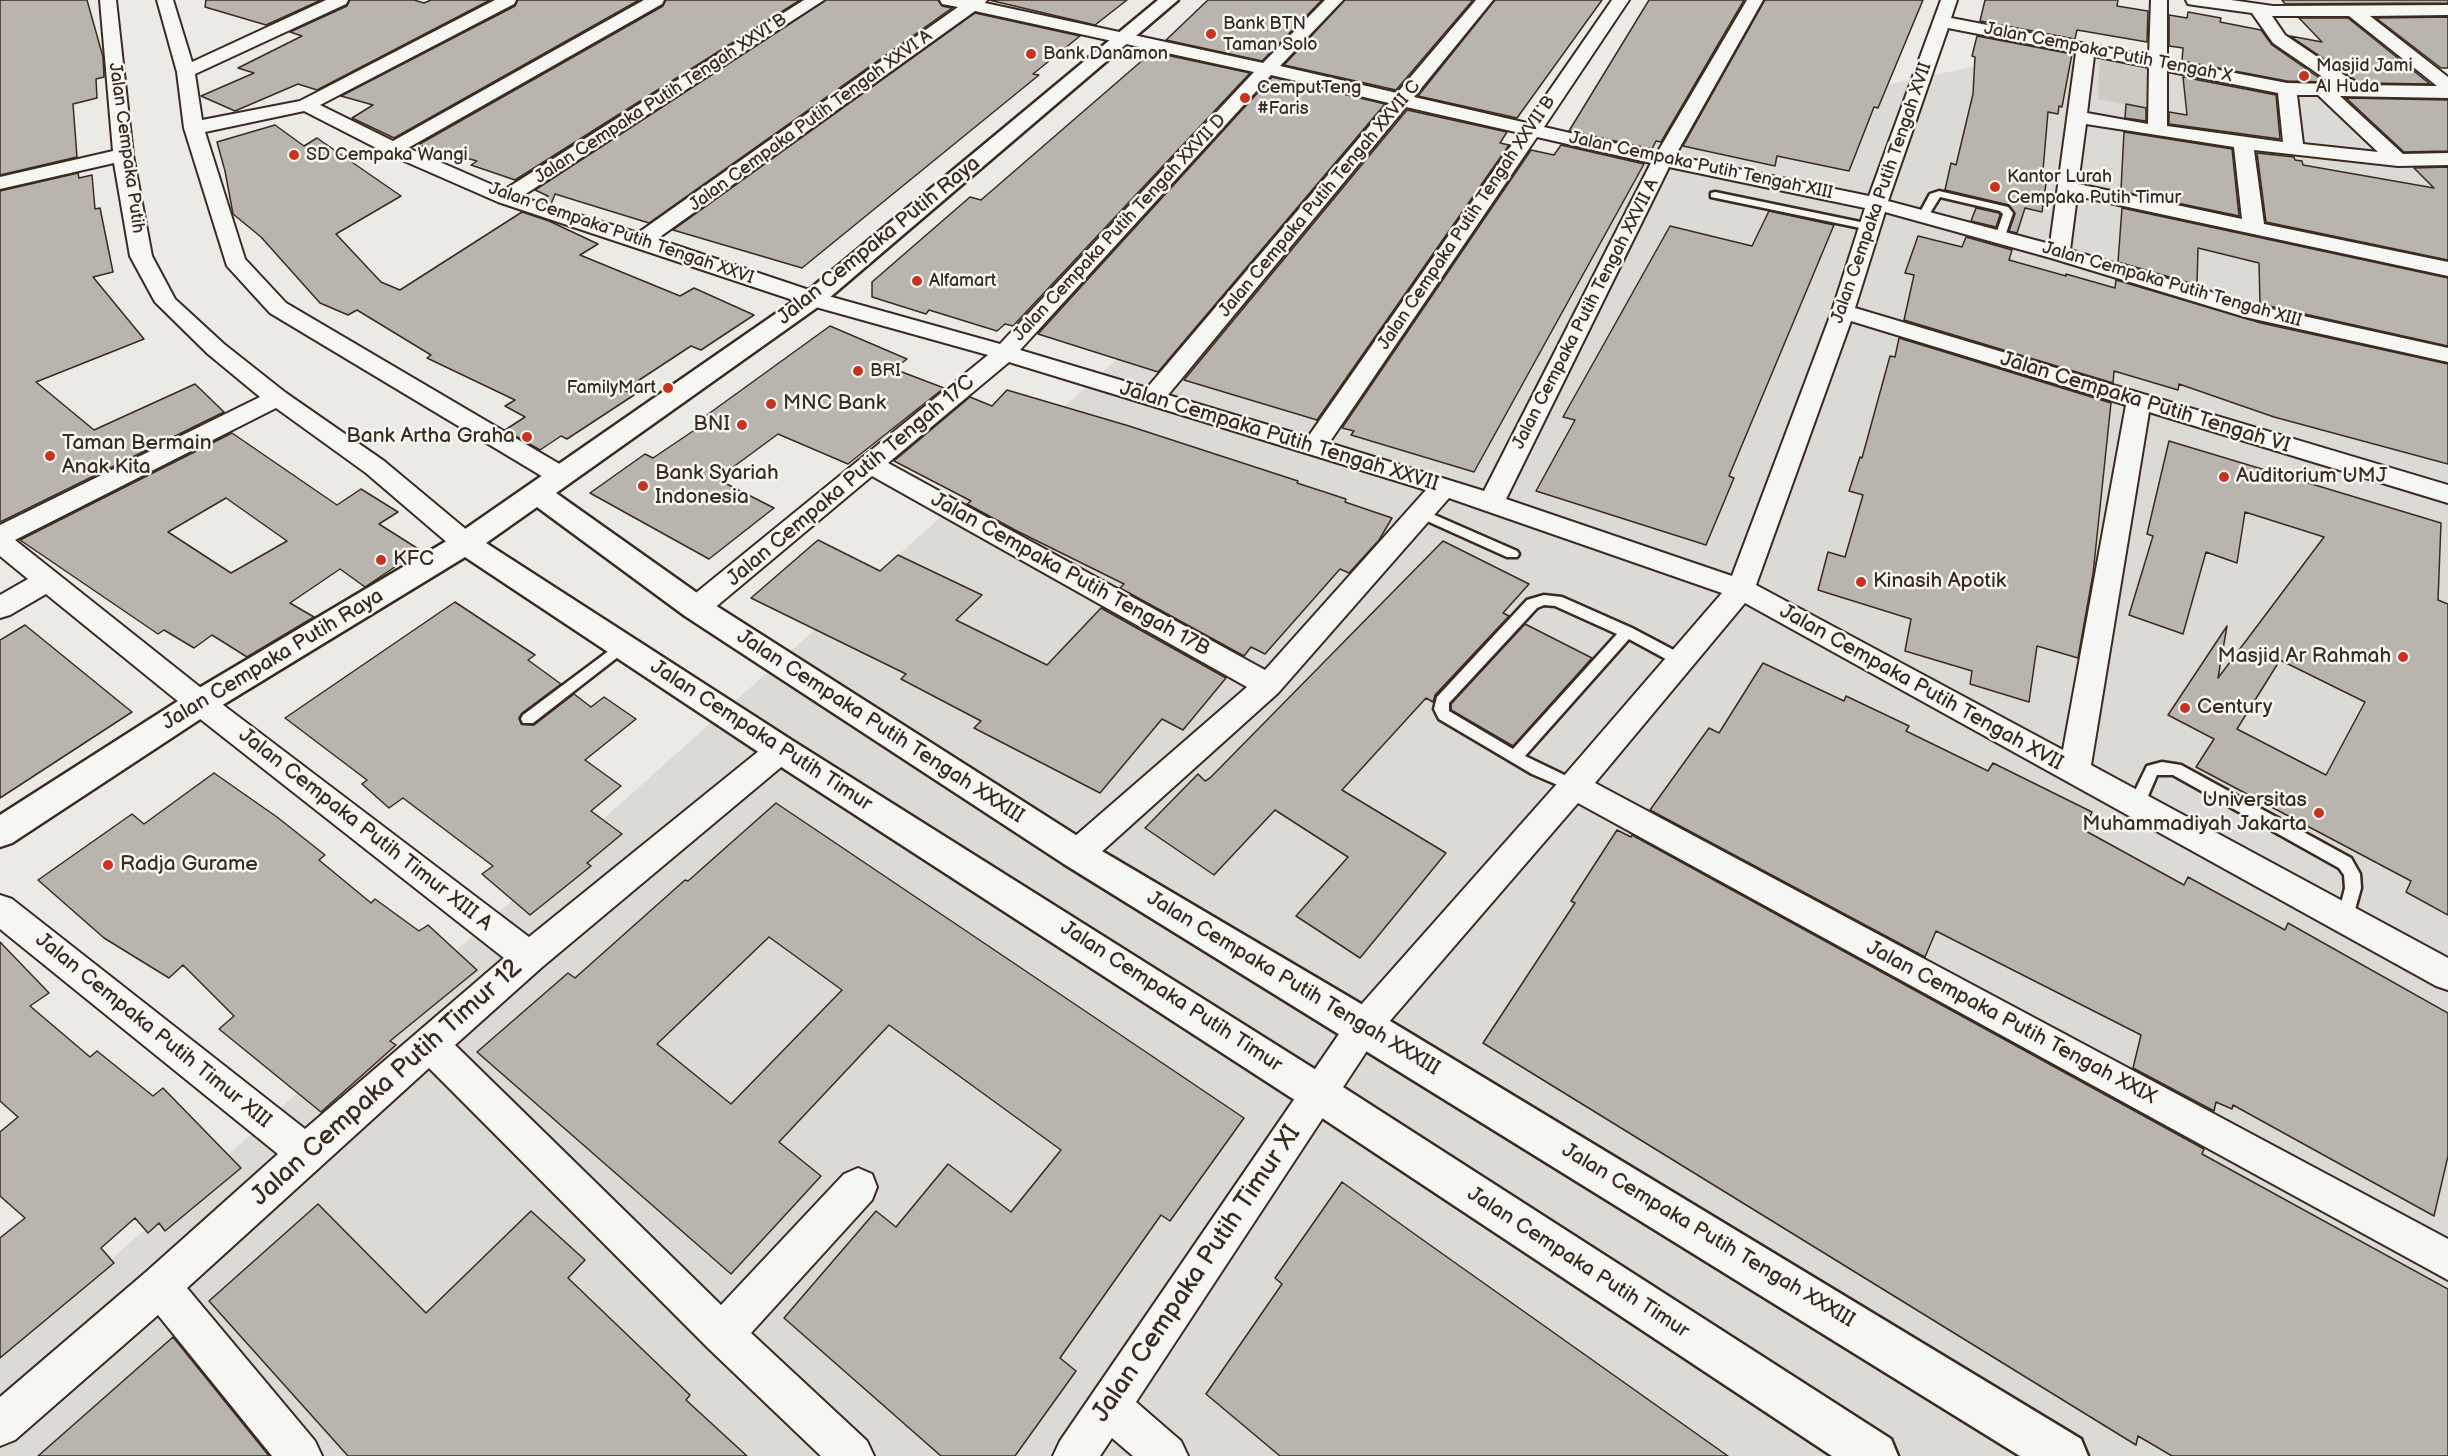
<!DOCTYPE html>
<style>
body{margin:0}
canvas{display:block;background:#ebeae5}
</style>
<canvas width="2448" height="1456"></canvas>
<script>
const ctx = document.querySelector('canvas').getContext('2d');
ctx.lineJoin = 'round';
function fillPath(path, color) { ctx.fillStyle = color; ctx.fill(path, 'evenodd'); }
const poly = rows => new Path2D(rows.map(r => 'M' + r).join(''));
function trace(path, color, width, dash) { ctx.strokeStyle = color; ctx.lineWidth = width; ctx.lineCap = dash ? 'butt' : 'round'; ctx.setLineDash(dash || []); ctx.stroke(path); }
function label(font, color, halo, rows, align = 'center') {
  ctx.font = font + ' "Balsamiq Sans",sans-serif'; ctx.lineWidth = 5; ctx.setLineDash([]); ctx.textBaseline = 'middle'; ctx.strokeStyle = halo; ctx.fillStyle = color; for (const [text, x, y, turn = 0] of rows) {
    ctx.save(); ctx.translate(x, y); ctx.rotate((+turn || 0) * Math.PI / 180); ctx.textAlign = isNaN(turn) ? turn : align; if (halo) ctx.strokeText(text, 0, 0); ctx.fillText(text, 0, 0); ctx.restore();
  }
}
fillPath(poly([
 [2085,44,2288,87,2448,89,2448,1456,0,1456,0,1359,1286,208]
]), '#dcdad4');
fillPath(poly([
 [2100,57,2150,66,2150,109,2098,99]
]), '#cdcac4');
const building = poly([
 [0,0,87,0,103,57,104,77,96,79,97,98,73,104,77,157,0,175,0,0],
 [206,0,321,0,266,25,205,7,206,0],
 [350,0,414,0,424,3,431,0,490,0,317,90,298,84,235,111,201,96,254,73,238,68,302,36,290,32,347,6,350,0],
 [518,0,639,0,394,138,352,118,373,105,341,96,515,6,518,0],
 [666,0,800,0,515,180,471,165,477,161,418,145,663,6,666,0],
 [826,0,938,0,942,6,952,8,649,223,555,194,551,204,541,201,548,196,535,190,826,0],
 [989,0,1127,0,1095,25,989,0],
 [1208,0,1322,0,1262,61,1166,40,1208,0],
 [1345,0,1473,0,1396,90,1284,65,1345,0],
 [1495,0,1602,0,1517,118,1418,96,1495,0],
 [1649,0,1744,0,1661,142,1656,141,1652,149,1569,131,1649,0],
 [1765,0,1923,0,1878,108,1874,107,1849,171,1777,156,1775,166,1683,146,1765,0],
 [1985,0,2118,0,2117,6,2148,11,2147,42,2077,30,2075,39,1980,21,1985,0],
 [2282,0,2448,0,2448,3,2285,4,2282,0],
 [2188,12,2221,18,2220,22,2261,30,2272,45,2325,82,2287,81,2182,61,2183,48,2169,46,2169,15,2187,18,2188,12],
 [975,13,1080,36,1033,74,1039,75,802,268,673,230,975,13],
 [2448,17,2448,68,2441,68,2376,18,2448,17],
 [2299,18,2348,18,2430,84,2360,83,2290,36,2322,42,2299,18],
 [1977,36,2072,54,2062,107,2059,106,2058,114,2048,112,2042,182,2046,183,2042,212,2025,208,2017,233,2009,231,2015,214,2009,205,1945,190,1951,163,1956,165,1973,94,1975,57,1972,56,1977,36],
 [1152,52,1250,73,1013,326,1005,324,997,331,929,310,926,314,872,297,872,282,970,197,981,200,1152,52],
 [1272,77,1385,104,1158,372,1038,334,1272,77],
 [2183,77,2276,95,2280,139,2169,124,2169,112,2187,115,2183,77],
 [2346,98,2448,100,2448,151,2404,152,2346,98],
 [2126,104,2146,108,2146,121,2125,118,2126,104],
 [1407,110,1507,132,1500,143,1509,145,1317,420,1184,380,1407,110],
 [275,125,304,146,317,138,401,196,336,234,381,282,400,290,522,212,549,221,598,244,580,255,680,296,694,288,754,315,701,350,691,346,624,390,634,395,567,439,561,436,540,450,505,430,525,417,505,406,515,400,427,358,431,355,357,310,348,315,320,303,261,237,233,214,225,171,217,142,275,125],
 [2124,132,2232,149,2239,216,2125,192,2121,189,2124,132],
 [1561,145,1644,164,1474,472,1351,435,1354,431,1342,428,1531,150,1554,155,1561,145],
 [2257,153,2294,157,2295,160,2302,161,2303,165,2434,188,2414,168,2448,167,2448,260,2266,222,2257,153],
 [78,173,79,178,92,175,95,209,100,208,113,272,93,277,144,339,36,382,94,430,195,384,224,412,0,522,0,191,78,173],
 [1976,208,1999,213,2000,215,1996,227,1971,221,1976,208],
 [2122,208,2448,278,2448,346,2260,304,2259,263,2198,248,2197,285,2118,262,2122,208],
 [1769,211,1834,225,1729,476,1734,478,1706,545,1536,491,1575,420,1563,417,1670,226,1752,246,1769,211],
 [1918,236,1962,247,1966,237,2012,250,2009,260,2066,276,2066,274,2115,288,2116,280,2261,323,2448,364,2448,464,2274,417,2179,384,2178,390,2114,371,2113,383,1904,320,1914,275,1905,273,1918,236],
 [830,326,907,359,894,369,944,388,848,464,778,434,717,479,774,508,709,559,590,493,645,454,653,458,705,423,700,420,830,326],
 [1899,338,2111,403,2093,574,2078,658,2037,646,2029,702,1970,684,1972,671,1905,651,1911,619,1818,590,1828,552,1845,557,1863,495,1849,491,1860,457,1862,458,1890,356,1895,357,1899,338],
 [1007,390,1129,426,1298,481,1297,483,1346,499,1345,502,1392,518,1379,540,1349,573,1340,569,1265,654,1251,647,1244,656,1120,588,1124,584,1015,530,967,504,971,501,894,461,970,397,992,406,1007,390],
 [232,433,337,505,361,489,398,512,379,524,420,550,365,587,340,569,290,603,314,617,247,657,212,635,194,648,164,630,158,634,20,540,232,433],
 [226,498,287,541,231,573,168,532,226,498],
 [2169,441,2441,523,2438,600,2448,604,2448,915,2406,892,2411,881,2196,767,2214,739,2168,715,2227,626,2218,678,2324,537,2245,512,2237,563,2206,552,2183,634,2129,615,2153,536,2147,534,2169,441],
 [2280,660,2365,702,2326,775,2237,729,2280,660],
 [818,540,880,571,898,555,982,595,956,620,1047,665,1101,608,1226,678,1183,730,1162,719,1100,793,974,728,981,721,901,679,906,674,751,598,818,540],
 [1443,541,1529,584,1503,613,1509,616,1435,695,1433,702,1426,698,1342,790,1446,853,1360,958,1296,916,1348,857,1275,810,1214,875,1145,828,1198,774,1205,781,1210,778,1443,541],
 [455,602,535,655,528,660,561,684,522,713,519,718,521,724,534,725,574,694,591,707,604,697,636,719,585,760,621,786,591,811,622,834,587,863,591,866,530,915,482,874,493,866,403,798,389,808,362,784,367,780,285,718,455,602],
 [1525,624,1592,658,1513,746,1451,710,1451,704,1525,624],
 [25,625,132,712,0,798,0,640,25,625],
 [1763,663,1844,701,1846,696,1909,726,1906,731,1988,771,1993,763,2092,812,2084,830,2184,885,2188,877,2285,930,2288,923,2448,1013,2448,1156,2434,1216,2233,1105,2232,1109,2216,1102,2214,1111,2133,1068,2141,1035,1936,931,1925,957,1650,810,1709,728,1719,733,1763,663],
 [214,773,277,817,325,855,319,860,371,903,375,899,419,931,428,925,477,970,390,1041,396,1045,321,1112,219,1029,234,1016,183,965,169,978,104,938,38,880,132,814,144,824,214,773],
 [776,803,1244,1118,1170,1221,1161,1215,1060,1358,1076,1371,1015,1456,941,1456,784,1318,876,1211,896,1227,948,1164,1011,1212,1061,1150,889,1025,779,1142,821,1176,731,1274,477,1052,568,973,575,978,685,880,688,881,776,803],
 [769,937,842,990,731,1104,657,1044,769,937],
 [1617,830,1631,837,1632,835,2204,1149,2202,1154,2448,1289,2448,1456,2172,1456,2138,1436,2136,1445,1483,1043,1575,903,1571,901,1617,830],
 [0,942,49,993,30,1006,90,1057,97,1051,153,1096,163,1088,241,1168,165,1231,159,1223,148,1233,135,1218,101,1248,114,1263,0,1358,0,1238,25,1218,0,1196,0,1132,18,1117,0,1101,0,942],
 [1342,1182,1423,1240,1728,1456,1280,1456,1206,1394,1282,1284,1275,1278,1342,1182],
 [318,1204,426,1313,531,1211,585,1260,568,1278,690,1395,686,1400,747,1456,348,1456,209,1301,318,1204],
 [173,1337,269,1456,38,1456,173,1337]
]);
fillPath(building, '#bab4ae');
trace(building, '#3b2a1e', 1.5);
const service = poly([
 [1939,191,2008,207,2013,213,2004,239,2000,240,1995,237,2003,214,2000,211,1940,197,1927,218,1919,218,1918,216,1930,194,1939,191],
 [1715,192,1870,224,1875,227,1870,230,1711,197,1711,193,1715,192],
 [1421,509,1517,551,1519,554,1517,557,1507,557,1416,516,1414,513,1416,510,1421,509],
 [1544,595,1562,597,1632,628,1685,656,1687,660,1680,665,1675,664,1629,639,1525,756,1579,782,1582,786,1579,790,1574,792,1532,774,1439,719,1434,709,1437,697,1527,600,1544,595],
 [1544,605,1555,606,1617,634,1513,749,1449,711,1449,703,1537,608,1544,605],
 [622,641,629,646,627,650,533,723,523,723,521,719,523,715,622,641],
 [2162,762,2181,765,2351,858,2360,874,2361,888,2351,924,2345,926,2339,924,2337,919,2345,888,2344,875,2339,868,2173,775,2157,775,2142,810,2136,811,2130,810,2128,805,2147,766,2162,762]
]);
const minor = poly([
 [100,0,116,0,133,155,152,256,175,299,224,344,286,393,384,461,474,536,478,543,474,550,465,552,456,550,366,473,276,408,15,540,210,695,529,937,770,742,781,738,792,742,796,750,792,758,541,968,455,1045,721,1305,844,1174,858,1168,872,1174,877,1187,872,1200,751,1333,867,1441,874,1456,821,1456,708,1348,429,1068,187,1288,315,1441,322,1456,272,1456,158,1315,15,1440,0,1446,0,1397,146,1272,278,1154,0,929,0,895,12,899,305,1129,504,958,190,711,46,594,10,615,0,618,0,595,28,579,0,556,0,525,260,397,208,354,155,302,130,256,114,163,0,189,0,177,113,151,100,0],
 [157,0,173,0,192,62,326,0,348,0,346,4,195,74,202,120,300,101,495,0,516,0,514,4,320,105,393,141,644,0,664,0,662,4,408,148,504,190,804,0,824,0,521,197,638,233,958,7,942,4,940,0,987,0,985,3,1263,63,1325,0,1343,0,1280,66,1397,93,1476,0,1493,0,1414,97,1527,123,1612,0,1629,0,1544,127,1657,153,1747,0,1763,0,1675,156,1869,196,1941,0,1957,0,1951,18,2149,56,2151,0,2167,0,2167,60,2287,83,2333,84,2273,43,2252,13,2194,5,2188,4,2186,0,2231,0,2273,6,2448,5,2448,15,2370,16,2448,77,2448,98,2340,96,2403,154,2448,153,2448,165,2398,166,2254,150,2264,224,2448,262,2448,276,2077,196,2070,250,2258,306,2448,348,2448,362,2245,317,2051,258,1885,212,1855,308,2448,485,2448,503,2149,412,2091,765,2448,958,2448,990,2436,986,1745,603,1595,783,2448,1239,2448,1280,1578,803,1376,1037,1136,1402,1181,1441,1188,1456,1133,1456,1112,1438,1100,1456,1053,1456,1060,1441,1352,1015,1563,777,1722,593,1449,498,1278,693,1088,864,1077,867,1066,864,1061,854,1066,844,1247,687,872,476,706,615,696,618,686,615,682,608,686,601,988,355,805,304,498,202,386,153,304,111,205,132,245,259,286,303,568,469,572,475,568,481,559,483,550,481,270,313,227,266,184,128,177,72,157,0],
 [975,11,1254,72,1000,344,821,294,657,239,975,11],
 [2272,16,2349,16,2437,86,2359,85,2285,35,2272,16],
 [1948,28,2076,53,2050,244,1888,201,1948,28],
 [2094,56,2149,67,2148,124,2087,113,2094,56],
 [2167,71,2278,93,2283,142,2167,126,2167,71],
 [1271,75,1389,103,1147,388,1020,350,1271,75],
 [2297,95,2318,95,2378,152,2303,144,2297,95],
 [1406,107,1520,133,1308,437,1168,395,1406,107],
 [2086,124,2234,147,2242,219,2078,184,2086,124],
 [1537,137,1651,163,1484,491,1329,443,1537,137],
 [1669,167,1865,208,1832,311,1732,576,1506,499,1669,167],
 [1851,321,2126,405,2063,750,1756,585,1851,321],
 [1009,362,1143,403,1426,490,1265,670,888,463,1009,362]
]);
const tertiary = poly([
 [1158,0,1178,0,822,304,556,493,707,600,1090,844,1395,1024,2081,1439,2088,1456,2020,1456,1064,864,685,616,537,507,486,543,793,741,1332,1080,1891,1439,1898,1456,1832,1456,1304,1106,769,759,465,557,211,712,12,843,0,847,0,815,189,694,455,536,804,294,1158,0]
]);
trace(service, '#3b2a1e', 5);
trace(minor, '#3b2a1e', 4);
trace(tertiary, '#3b2a1e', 5);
fillPath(service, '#f6f6f2');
fillPath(minor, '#f6f6f2');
fillPath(tertiary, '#f6f6f2');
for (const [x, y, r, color] of [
 [1211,34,6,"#c8321e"],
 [1031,54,6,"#c8321e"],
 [2304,76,6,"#c8321e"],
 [1245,98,6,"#c8321e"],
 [294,155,6,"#c8321e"],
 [1995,187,6,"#c8321e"],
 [917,281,6,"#c8321e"],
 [858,371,6,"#c8321e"],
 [668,388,6,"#c8321e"],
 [771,404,6,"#c8321e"],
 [742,425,6,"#c8321e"],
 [527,437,6,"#c8321e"],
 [50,456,6,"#c8321e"],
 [2224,477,6,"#c8321e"],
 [643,486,6,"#c8321e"],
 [381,560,6,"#c8321e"],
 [1861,582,6,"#c8321e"],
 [2403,657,6,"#c8321e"],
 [2185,708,6,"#c8321e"],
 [2319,813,6,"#c8321e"],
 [108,865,6,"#c8321e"]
]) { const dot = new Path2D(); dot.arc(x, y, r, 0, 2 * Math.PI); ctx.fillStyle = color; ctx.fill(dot); trace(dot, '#f6f6f2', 2); }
label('18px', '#3b2a1e', '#f6f6f2', [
 ["Bank BTN",1223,24],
 ["Taman Solo",1223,45],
 ["Bank Danamon",1043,54],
 ["Masjid Jami",2316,66],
 ["Al Huda",2316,87],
 ["CemputTeng",1257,88],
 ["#Faris",1257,109],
 ["SD Cempaka Wangi",306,155],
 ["Kantor Lurah",2007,177],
 ["Cempaka Putih Timur",2007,198],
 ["Alfamart",929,281],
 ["BRI",870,371],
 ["FamilyMart",656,388,"right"]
], 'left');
label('18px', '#3b2a1e', '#f6f6f2', [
 ["Jalan Cempaka Putih Tengah X",2108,53,11],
 ["Jalan Cempaka Putih Tengah XXVI B",661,99,-33],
 ["Jalan Cempaka Putih Tengah XXVI A",811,121,-36],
 ["Jalan Cempaka Putih",126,148,82],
 ["Jalan Cempaka Putih Tengah XIII",1701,166,12],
 ["Jalan Cempaka Putih Tengah XVII",1882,193,-71],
 ["Jalan Cempaka Putih Tengah XXVII C",1320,199,-50],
 ["Jalan Cempaka Putih Tengah XXVII B",1467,223,-56],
 ["Jalan Cempaka Putih Tengah XXVII D",1120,228,-47],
 ["Jalan Cempaka Putih Tengah XXVI",621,234,19],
 ["Jalan Cempaka Putih Tengah XIII",2172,285,16],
 ["Jalan Cempaka Putih Tengah XXVII A",1586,314,-63]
]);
label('21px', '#3b2a1e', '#f6f6f2', [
 ["Jalan Cempaka Putih Raya",879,241,-39],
 ["Jalan Cempaka Putih Tengah VI",2145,403,17],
 ["Jalan Cempaka Putih Tengah XXVII",1279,437,17],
 ["Jalan Cempaka Putih Tengah 17C",851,481,-40],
 ["Jalan Cempaka Putih Tengah 17B",1070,575,29],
 ["Jalan Cempaka Putih Raya",273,660,-31],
 ["Jalan Cempaka Putih Tengah XVII",1921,688,29],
 ["Jalan Cempaka Putih Tengah XXXIII",880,727,33],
 ["Jalan Cempaka Putih Timur",761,736,33],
 ["Jalan Cempaka Putih Timur XIII A",365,830,38],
 ["Jalan Cempaka Putih Tengah XXXIII",1293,984,31],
 ["Jalan Cempaka Putih Timur",1171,997,33],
 ["Jalan Cempaka Putih Tengah XXIX",2011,1023,28],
 ["Jalan Cempaka Putih Timur XIII",153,1031,39],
 ["Jalan Cempaka Putih Tengah XXXIII",1708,1236,31],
 ["Jalan Cempaka Putih Timur",1578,1263,33]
]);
label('21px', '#3b2a1e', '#f6f6f2', [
 ["MNC Bank",783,404],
 ["BNI",730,425,"right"],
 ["Bank Artha Graha",515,437,"right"],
 ["Taman Bermain",62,444],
 ["Anak Kita",62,468],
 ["Bank Syariah",655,474],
 ["Indonesia",655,498],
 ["Auditorium UMJ",2236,477],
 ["KFC",393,560],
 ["Kinasih Apotik",1873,582],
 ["Masjid Ar Rahmah",2391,657,"right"],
 ["Century",2197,708],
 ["Universitas",2307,801,"right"],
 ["Muhammadiyah Jakarta",2307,825,"right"],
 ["Radja Gurame",120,865]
], 'left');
label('26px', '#3b2a1e', '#f6f6f2', [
 ["Jalan Cempaka Putih Timur 12",387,1083,-42],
 ["Jalan Cempaka Putih Timur XI",1197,1274,-56]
]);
</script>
